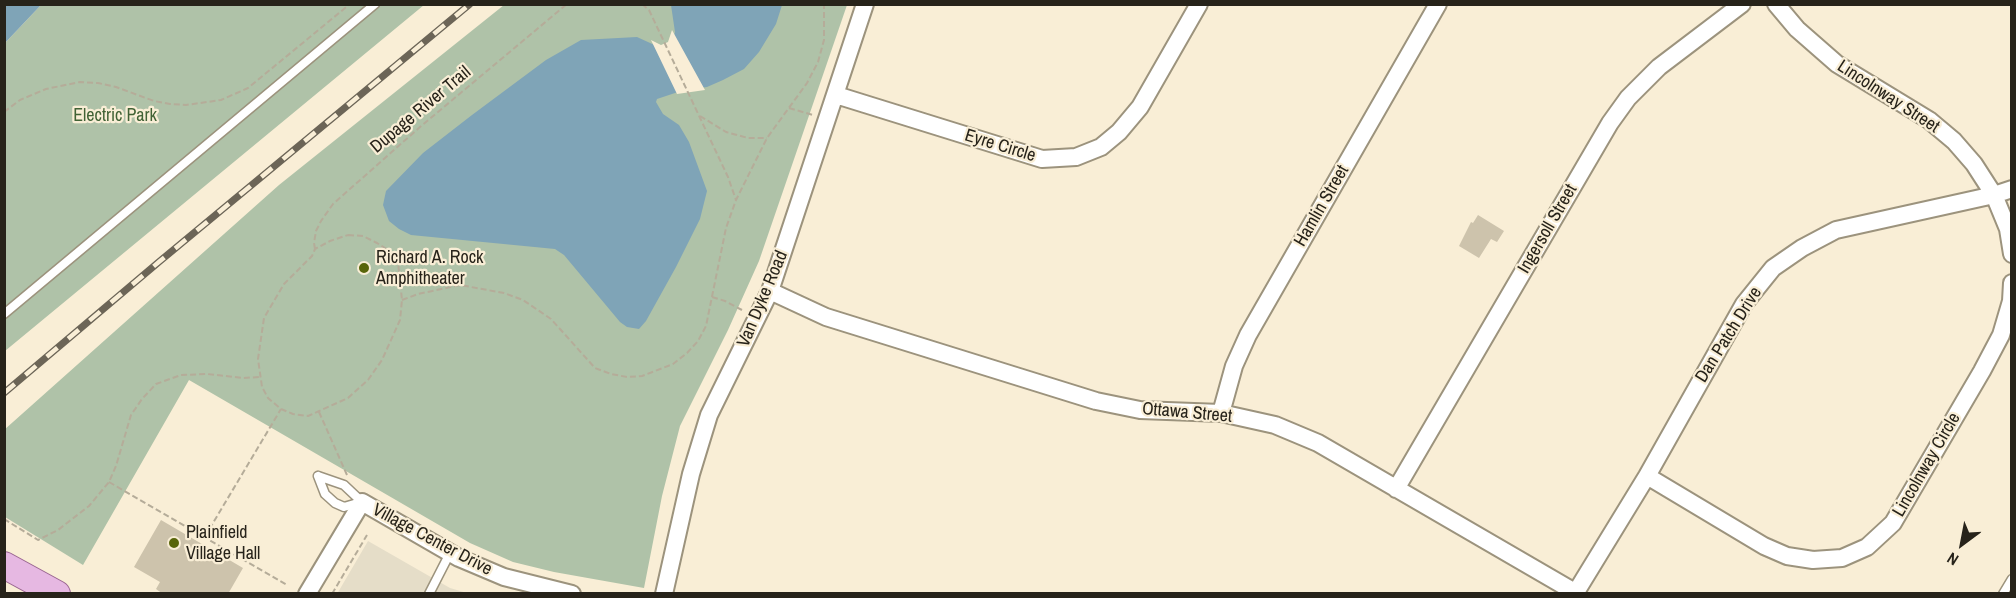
<!DOCTYPE html>
<style>
body{margin:0}
#map{position:relative;width:2016px;height:598px;overflow:hidden;background:#f9eed6;font-family:"Archivo Narrow",sans-serif}
canvas{display:block}
.frame{position:absolute;inset:0;border:6px solid #27231a;pointer-events:none}
.north{position:absolute;left:1932px;top:514px;width:60px;height:60px;-webkit-text-stroke:4px #f9eed6;paint-order:stroke;rotate:212deg;font-size:16px;font-weight:700;line-height:24px;text-align:center;color:#27231a}
.north::after{content:'';display:block;margin:auto;width:21px;height:27px;background:#27231a;clip-path:polygon(50% 0,100% 100%,50% 72%,0 100%)}
</style>
<div id="map">
<canvas width="2016" height="598"></canvas>
<div class="frame"></div>
<div class="north">N</div>
</div>
<script>
const ctx = document.querySelector('canvas').getContext('2d');
ctx.lineJoin = 'round';
function fillPath(path, color) { ctx.fillStyle = color; ctx.fill(path, 'evenodd'); }
const poly = rows => new Path2D(rows.map(r => 'M' + r).join(''));
function trace(path, color, width, dash) { ctx.strokeStyle = color; ctx.lineWidth = width; ctx.lineCap = dash ? 'butt' : 'round'; ctx.setLineDash(dash || []); ctx.stroke(path); }
function label(font, color, halo, rows, align = 'center') {
  ctx.font = font + ' "Archivo Narrow",sans-serif'; ctx.lineWidth = 4.5; ctx.setLineDash([]); ctx.textBaseline = 'middle'; ctx.strokeStyle = halo; ctx.fillStyle = color; for (const [text, x, y, turn = 0] of rows) {
    ctx.save(); ctx.translate(x, y); ctx.rotate((+turn || 0) * Math.PI / 180); ctx.textAlign = isNaN(turn) ? turn : align; if (halo) ctx.strokeText(text, 0, 0); ctx.fillText(text, 0, 0); ctx.restore();
  }
}
fillPath(poly([
 [368,541,450,588,467,593,337,594]
]), '#e5ddc8');
fillPath(poly([
 [41,5,424,5,5,351,5,43],
 [504,5,847,5,759,261,728,330,680,426,662,496,644,588,554,572,513,562,470,543,189,380,83,565,5,517,4,430,279,185]
]), '#afc2a8');
fillPath(poly([
 [5,4,41,5,5,43,4,5],
 [671,5,782,5,776,24,759,52,744,69,723,80,707,87,681,91,657,99,656,102,663,114,679,125,689,142,707,191,700,219,676,267,646,321,639,329,627,327,620,322,564,255,555,249,411,235,399,229,389,221,383,205,386,191,423,153,472,115,546,60,581,40,637,37,661,48,671,45,675,32]
]), '#7fa4b7');
fillPath(poly([
 [672,30,705,90,677,94,651,40,661,45,668,42]
]), '#f9eed6');
fillPath(poly([
 [1478,215,1504,231,1497,242,1491,239,1479,258,1459,246,1471,222,1473,223],
 [161,520,243,568,228,594,163,594,156,589,160,582,134,567]
]), '#cdc3ac');
const lane = poly([
 [4,314,375,4],
 [318,476,325,494,335,503,344,507,361,502],
 [318,476,344,485,362,502],
 [429,594,450,553],
 [2003,594,2012,579]
]);
const street = poly([
 [1776,4,1797,29,1837,64,1929,120,1954,141,1974,164,1994,195,2008,229,2012,254],
 [836,95,1042,159,1076,157,1101,147,1119,132,1140,107,1199,4],
 [770,291,826,317,1096,401,1140,410,1221,413,1275,425,1318,443,1578,594],
 [1221,413,1234,366,1248,335,1438,4],
 [1647,476,1764,546,1787,556,1813,560,1842,558,1867,547,1893,523,1982,371,2001,335,2011,301,2012,283],
 [1396,489,1610,123,1628,98,1659,67,1742,4],
 [1576,592,1647,476,1744,304,1773,268,1802,248,1836,230,1994,195,2012,189],
 [307,594,362,502,459,558,504,577,572,594],
 [664,594,691,474,709,415,770,291,865,4]
]);
const primary = poly([
 [4,565,57,594]
]);
trace(lane, '#9c937d', 11);
trace(street, '#9c937d', 20);
trace(primary, '#996590', 28);
trace(poly([
 [642,4,649,10,728,177,736,200],
 [789,108,813,115],
 [4,112,20,100,46,89,80,82,98,83,116,87,154,101,170,104,186,105,221,100,248,88,350,4],
 [700,116,726,132,748,138,767,138],
 [348,235,363,236,377,243,388,250,398,262,402,300,400,320,382,360,368,380,348,398,308,416,293,414,281,409,268,398,262,387,258,359,264,318,284,284,312,256,315,249,330,241,348,235],
 [315,249,314,243,316,231,321,221,333,204,420,127,567,4],
 [712,297,725,301,742,310],
 [402,300,418,294,460,285,504,293,523,300,551,319,595,368,611,374,627,377,642,376,673,364,687,353,698,341,706,326,726,228,736,200,767,138,807,83,818,62,824,40,824,4],
 [319,412,347,475],
 [109,482,287,585],
 [4,519,38,540,58,530,89,506,109,482,116,466,131,415,142,399,156,384,181,375,207,374,243,378,259,377],
 [208,538,210,528,281,409],
 [332,594,367,535]
]), '#b5ac99', 2, [6, 3]);
trace(lane, '#fff', 8);
trace(street, '#fff', 16);
trace(primary, '#e6b8e2', 26);
const rail = poly([
 [4,393,160,261,470,4]
]);
trace(rail, '#6c6557', 7);
trace(rail, '#f9eed6', 4.5, [14]);
for (const [x, y, r, color] of [
 [364,268,6,"#586509"],
 [174,543,6,"#586509"]
]) { const dot = new Path2D(); dot.arc(x, y, r, 0, 2 * Math.PI); ctx.fillStyle = color; ctx.fill(dot); trace(dot, '#f9eed6', 2); }
label('18px', '#27231a', '#f9eed6', [
 ["Lincolnway Street",1888,97,33],
 ["Dupage River Trail",421,110,-40],
 ["Eyre Circle",1000,146,17],
 ["Hamlin Street",1322,206,-60],
 ["Ingersoll Street",1548,229,-60],
 ["Van Dyke Road",763,299,-67],
 ["Dan Patch Drive",1729,335,-58],
 ["Ottawa Street",1187,413,5],
 ["Lincolnway Circle",1927,465,-60],
 ["Village Center Drive",432,540,28]
]);
label('18px', '#416235', '#f9eed6', [
 ["Electric Park",115,116]
]);
label('18px', '#27231a', '#f9eed6', [
 ["Richard A. Rock",376,258],
 ["Amphitheater",376,279],
 ["Plainfield",186,533],
 ["Village Hall",186,554]
], 'left');
</script>
